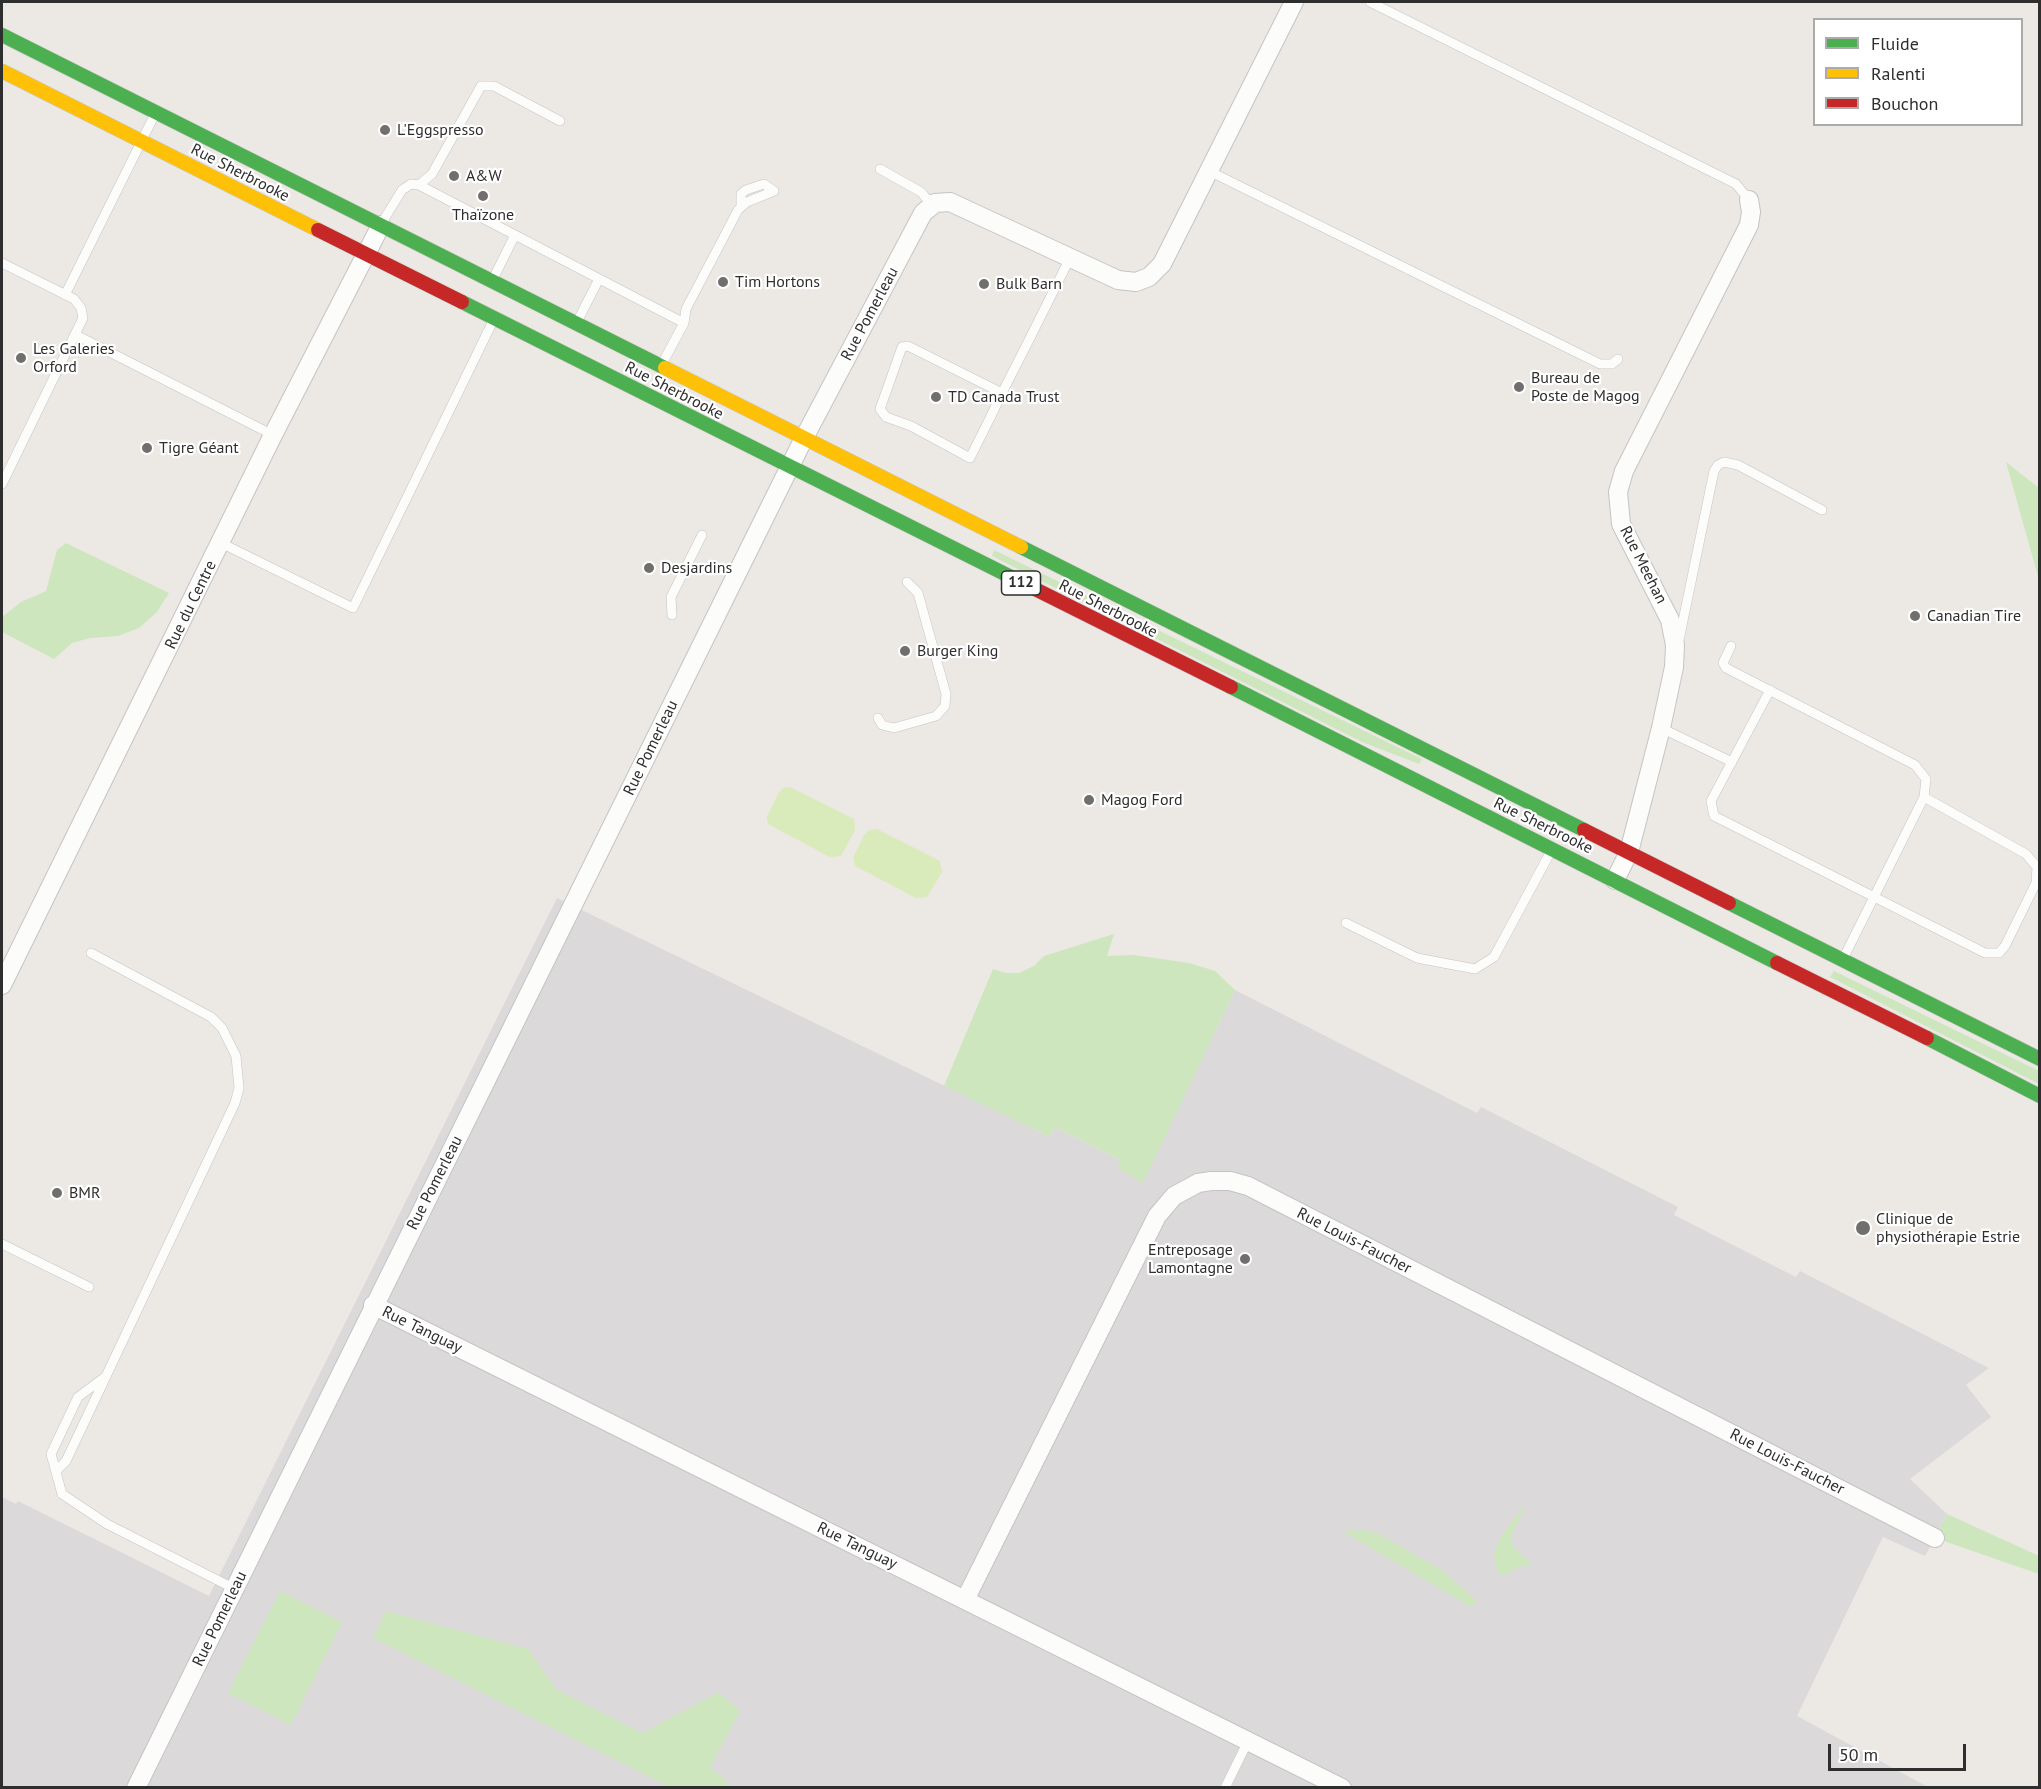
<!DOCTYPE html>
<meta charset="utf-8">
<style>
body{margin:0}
#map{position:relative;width:2041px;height:1789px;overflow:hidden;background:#ece8e4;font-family:"PT Sans",sans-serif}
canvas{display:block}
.frame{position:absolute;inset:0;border:3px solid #2e2e2e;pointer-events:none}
.legend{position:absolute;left:1813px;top:18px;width:210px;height:108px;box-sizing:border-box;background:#fff;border:2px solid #ababab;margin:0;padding:8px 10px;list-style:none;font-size:18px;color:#2e2e2e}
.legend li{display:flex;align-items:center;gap:12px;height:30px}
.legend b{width:30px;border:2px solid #ababab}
.scale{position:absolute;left:1828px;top:1744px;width:138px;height:27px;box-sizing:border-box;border:3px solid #2e2e2e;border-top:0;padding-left:8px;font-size:18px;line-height:21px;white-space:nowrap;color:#2e2e2e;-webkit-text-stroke:4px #fff;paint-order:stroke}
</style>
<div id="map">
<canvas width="2041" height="1789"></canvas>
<div class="frame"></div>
<ul class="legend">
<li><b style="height:8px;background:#4caf50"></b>Fluide</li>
<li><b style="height:8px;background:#ffc107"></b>Ralenti</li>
<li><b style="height:8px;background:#c62828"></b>Bouchon</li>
</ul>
<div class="scale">50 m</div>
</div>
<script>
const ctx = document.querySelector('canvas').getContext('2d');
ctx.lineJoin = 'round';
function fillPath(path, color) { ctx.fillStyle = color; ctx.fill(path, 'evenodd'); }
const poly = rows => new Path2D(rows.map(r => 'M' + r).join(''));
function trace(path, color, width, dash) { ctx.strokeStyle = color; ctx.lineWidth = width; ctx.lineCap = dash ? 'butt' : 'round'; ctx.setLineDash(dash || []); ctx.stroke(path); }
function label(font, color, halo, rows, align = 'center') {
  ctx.font = font + ' "PT Sans",sans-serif'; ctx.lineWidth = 4.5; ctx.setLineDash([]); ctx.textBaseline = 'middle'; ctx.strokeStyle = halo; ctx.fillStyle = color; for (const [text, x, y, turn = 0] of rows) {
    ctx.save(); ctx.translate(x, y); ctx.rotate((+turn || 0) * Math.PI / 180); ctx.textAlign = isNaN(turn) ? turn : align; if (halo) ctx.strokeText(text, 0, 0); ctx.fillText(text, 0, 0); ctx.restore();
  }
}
fillPath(poly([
 [557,898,1050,1137,1055,1127,1121,1160,1143,1182,1235,990,1477,1113,1481,1107,1678,1207,1674,1215,1788,1273,1796,1277,1800,1271,1989,1368,1966,1385,1991,1417,1910,1479,1947,1514,1935,1538,1925,1556,1883,1537,1797,1716,1928,1787,2,1787,2,1497,16,1504,18,1501,209,1596]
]), '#dcd9db');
fillPath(poly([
 [2006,462,2039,488,2039,580],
 [66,543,169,593,157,612,139,628,118,636,90,638,72,643,54,659,2,632,2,617,21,602,46,591,57,550],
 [994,550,1422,759,1419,764,1362,742,992,556],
 [1114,934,1107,956,1134,955,1189,963,1215,971,1235,990,1143,1183,1117,1168,1121,1160,1055,1127,1050,1137,944,1086,993,969,1006,973,1019,973,1034,966,1044,956],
 [1834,971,2039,1071,2039,1084,1830,977],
 [1527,1502,1511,1537,1513,1547,1534,1566,1521,1566,1502,1576,1496,1568,1494,1552,1502,1535],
 [1947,1514,2039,1556,2039,1574,1935,1538],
 [1366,1530,1379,1534,1442,1570,1477,1601,1471,1607,1342,1531],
 [280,1591,342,1622,291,1725,228,1693],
 [386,1611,528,1649,557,1690,642,1733,719,1692,740,1711,710,1767,733,1787,670,1787,373,1638]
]), '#cee6be');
fillPath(poly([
 [790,787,854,819,855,830,841,856,830,857,768,824,767,817,778,794,783,788],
 [877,829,940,861,942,872,927,897,916,898,855,866,853,858,864,835,869,830]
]), '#d9eabb');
const lane = poly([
 [1370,2,1736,184,1749,200],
 [880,169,921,192,932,205],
 [1209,171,1600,364,1612,364,1618,359],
 [419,185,432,174,481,86,494,86,560,121],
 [383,221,402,190,411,184,419,185,684,323,662,364],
 [2,263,74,299,81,308,83,318,2,484],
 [493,279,515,235],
 [65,295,155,114],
 [578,320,599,279],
 [684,323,686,309,738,210,747,202,774,191,764,184,746,190,741,194,741,206],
 [76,335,273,435],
 [1002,393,908,346,902,347,880,409,886,417,911,426,970,458,991,416,1002,393,1028,342,1070,258],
 [221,543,353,608,493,321],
 [672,615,671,597,702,535],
 [1679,640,1714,471,1718,465,1724,462,1738,465,1822,510],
 [1731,646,1723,663,1726,668,1915,765,1926,779,1924,797,1844,957],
 [1770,690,1711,801,1714,816,1985,953,1999,953,2005,946,2036,883,2037,867,2026,854,1924,797],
 [878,718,882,725,894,728,936,716,945,706,946,694,918,593,907,582],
 [1661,728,1732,762],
 [1346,923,1417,958,1475,969,1494,957,1551,851],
 [2,1244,89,1287],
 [105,1377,78,1397,51,1454,62,1494,107,1524,235,1589],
 [57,1470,66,1461,235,1103,239,1088,236,1056,222,1028,211,1017,91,953],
 [1225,1788,1248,1741]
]);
const street = poly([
 [1615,880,1629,852,1661,728,1674,667,1675,645,1670,620,1621,524,1618,492,1624,471,1749,225,1751,212,1749,200],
 [2,985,273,435,381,225],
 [373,1305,1342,1788],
 [965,1600,1157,1216,1174,1196,1198,1183,1211,1181,1230,1181,1248,1186,1935,1538],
 [136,1788,804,438,923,213,935,203,950,202,1118,280,1136,282,1149,277,1162,264,1294,2]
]);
const fast = poly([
 [2,35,665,368],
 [462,302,1031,587],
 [1021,547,1584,830],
 [1231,687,1777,963],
 [1729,903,2040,1059],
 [1927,1038,2040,1096]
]);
const slow = poly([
 [2,71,318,230],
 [665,368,1021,547]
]);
const jam = poly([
 [318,230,462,302],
 [1031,587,1231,687],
 [1584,830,1729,903],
 [1777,963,1927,1038]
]);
trace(lane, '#c5c4c5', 10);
trace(street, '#c5c4c5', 20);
trace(fast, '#c6c5c4', 15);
trace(slow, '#c6c5c4', 15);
trace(jam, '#c6c5c4', 15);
trace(lane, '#fcfcfb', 9);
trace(street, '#fcfcfb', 18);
trace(fast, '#4caf50', 14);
trace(slow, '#ffc107', 14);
trace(jam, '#c62828', 14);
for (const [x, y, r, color] of [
 [385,130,6,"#706f6e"],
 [454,176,6,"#706f6e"],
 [483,196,6,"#706f6e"],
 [723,282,6,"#706f6e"],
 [984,284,6,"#706f6e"],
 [21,358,6,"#706f6e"],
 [1519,387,6,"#706f6e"],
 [936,397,6,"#706f6e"],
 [147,448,6,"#706f6e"],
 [649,568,6,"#706f6e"],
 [1915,616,6,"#706f6e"],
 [905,651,6,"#706f6e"],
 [1089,800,6,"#706f6e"],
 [57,1193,6,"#706f6e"],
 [1863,1228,8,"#706f6e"],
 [1245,1259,6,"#706f6e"]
]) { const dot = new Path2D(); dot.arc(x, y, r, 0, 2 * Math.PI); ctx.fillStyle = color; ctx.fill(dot); trace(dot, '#fff', 2); }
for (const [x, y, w] of [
 [1021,583,39]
]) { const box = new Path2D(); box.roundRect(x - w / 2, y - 12, w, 24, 4.5); ctx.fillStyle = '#fff'; ctx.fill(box); trace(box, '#2e2e2e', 1.5); }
label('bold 15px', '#2e2e2e', null, [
 ["112",1021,583]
]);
label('16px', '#2e2e2e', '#fff', [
 ["L'Eggspresso",397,130],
 ["A&W",466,176],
 ["Thaïzone",483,215,"center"],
 ["Tim Hortons",735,282],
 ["Bulk Barn",996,284],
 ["Les Galeries",33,349],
 ["Orford",33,367],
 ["Bureau de",1531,378],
 ["Poste de Magog",1531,396],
 ["TD Canada Trust",948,397],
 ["Tigre Géant",159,448],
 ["Desjardins",661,568],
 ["Canadian Tire",1927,616],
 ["Burger King",917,651],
 ["Magog Ford",1101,800],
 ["BMR",69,1193],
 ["Clinique de",1876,1219],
 ["physiothérapie Estrie",1876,1237],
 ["Entreposage",1233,1250,"right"],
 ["Lamontagne",1233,1268,"right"]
], 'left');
label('16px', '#2e2e2e', '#fff', [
 ["Rue Sherbrooke",240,173,27],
 ["Rue Pomerleau",870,314,-62],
 ["Rue Sherbrooke",674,391,27],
 ["Rue Meehan",1643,565,63],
 ["Rue du Centre",191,605,-64],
 ["Rue Sherbrooke",1108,609,27],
 ["Rue Pomerleau",651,748,-64],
 ["Rue Sherbrooke",1543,826,26],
 ["Rue Pomerleau",435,1183,-63],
 ["Rue Louis-Faucher",1354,1241,27],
 ["Rue Tanguay",422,1330,26],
 ["Rue Louis-Faucher",1787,1462,27],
 ["Rue Tanguay",857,1546,26],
 ["Rue Pomerleau",220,1619,-64]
]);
</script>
